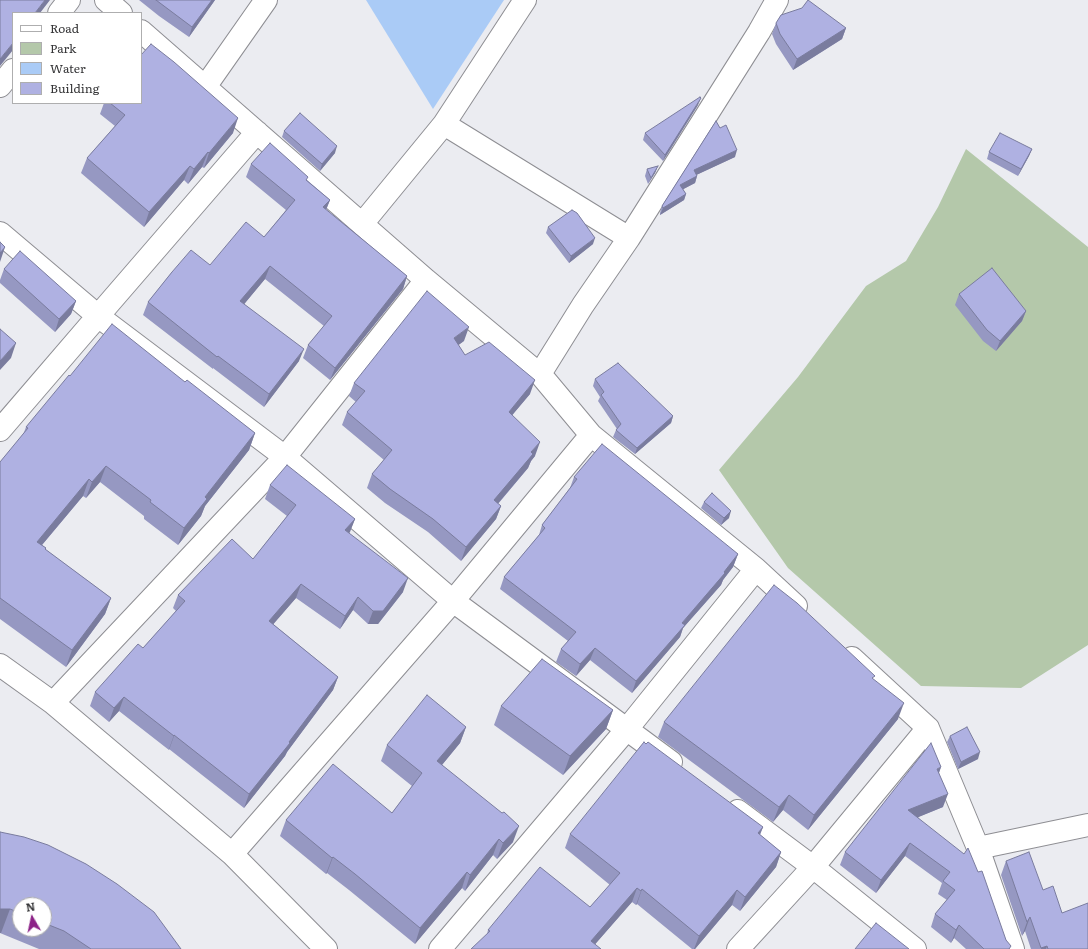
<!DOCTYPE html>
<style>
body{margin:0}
#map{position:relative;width:1088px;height:949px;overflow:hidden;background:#ebecf1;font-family:Literata,serif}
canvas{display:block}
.legend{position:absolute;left:12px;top:12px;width:130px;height:92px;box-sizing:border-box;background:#fff;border:1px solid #aeaeaf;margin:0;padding:5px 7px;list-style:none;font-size:12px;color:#353537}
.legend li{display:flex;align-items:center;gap:8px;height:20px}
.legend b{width:20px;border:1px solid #aeaeaf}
.north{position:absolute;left:12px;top:897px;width:40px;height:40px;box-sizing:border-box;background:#fff;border:1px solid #aeaeaf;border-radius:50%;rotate:351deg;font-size:11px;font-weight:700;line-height:16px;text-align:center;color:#353537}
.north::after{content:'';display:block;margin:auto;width:14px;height:18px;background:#8c2287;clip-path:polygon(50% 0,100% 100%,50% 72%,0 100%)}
</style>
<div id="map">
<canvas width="1088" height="949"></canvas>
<ul class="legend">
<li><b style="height:5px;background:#fff"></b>Road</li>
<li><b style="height:11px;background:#b4c8aa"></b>Park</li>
<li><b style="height:11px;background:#aacbf6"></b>Water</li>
<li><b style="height:11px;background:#afb1e2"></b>Building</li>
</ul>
<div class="north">N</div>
</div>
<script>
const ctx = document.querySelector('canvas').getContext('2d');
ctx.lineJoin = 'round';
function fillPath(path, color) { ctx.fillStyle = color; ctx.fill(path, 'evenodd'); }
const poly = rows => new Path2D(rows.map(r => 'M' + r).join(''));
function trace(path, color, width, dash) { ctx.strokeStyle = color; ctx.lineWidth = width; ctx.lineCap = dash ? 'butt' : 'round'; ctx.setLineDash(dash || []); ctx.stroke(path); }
fillPath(poly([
 [966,149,1088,247,1088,645,1021,688,921,686,788,568,719,470,798,377,866,286,906,261,938,207]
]), '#b4c8aa');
fillPath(poly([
 [366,0,504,0,433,109]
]), '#aacbf6');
const minor = poly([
 [106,0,121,13],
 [59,13,69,0],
 [141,31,426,280,533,369,540,374,591,435,756,569,796,606],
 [0,86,13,70],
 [205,87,266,0],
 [444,124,629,238],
 [362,224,444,124,525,0],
 [0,233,98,316,285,457,453,601,671,762],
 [540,374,583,305,629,238,759,32,777,0],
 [0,430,98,316,257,132],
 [852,658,928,728,978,848,1013,949],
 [0,665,53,703,232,854,326,949],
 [53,703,285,457,426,280],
 [738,811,813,867,915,949],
 [978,848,1088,825],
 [232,854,453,601,591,435],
 [440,949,627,729,756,569],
 [738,949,813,867,928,728]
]);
trace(minor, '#8e8e93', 24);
trace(minor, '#fff', 22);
fillPath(poly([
 [139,0,215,0,189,37,159,16],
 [776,23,846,28,842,39,793,70,776,44,772,34],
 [104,103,141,103,233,133,204,168,202,167,188,184,184,180,144,227,81,173,87,158,115,126,100,114],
 [698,105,663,161,643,140,645,133],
 [716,121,735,157,696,175,697,176,695,183,683,189,686,194,684,200,660,215,660,213,662,206],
 [284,131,335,153,320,171,282,137],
 [1032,149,1029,156,1018,176,987,159,989,152],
 [251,164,307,180,330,200,326,210,407,276,403,289,330,380,303,358,308,345,324,326,265,279,244,304,299,361,264,407,213,368,213,369,143,315,148,302,172,272,210,265,264,237,286,210,246,177],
 [658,166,655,173,648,184,645,176,647,169],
 [548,227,593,244,569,263,546,233],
 [4,269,76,301,71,314,55,332,0,283,0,280],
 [959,294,1026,311,1022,321,996,351,983,341,955,305],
 [464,341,458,345,465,355,530,394,512,415,535,456,531,461,528,468,498,504,501,506,496,519,461,561,428,532,385,503,367,488,372,474,384,460,342,425,347,412,356,402,349,396,354,383],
 [70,376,185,382,255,433,249,450,205,506,201,516,178,545,144,519,144,516,100,482,86,498,83,496,42,545,46,548,46,550,111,598,105,614,66,667,0,619,0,462,23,435,26,427],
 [595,379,673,416,671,423,635,454,613,437,616,430,617,429,598,401,600,397,593,386],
 [574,477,738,554,733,567,723,580,721,585,683,628,680,637,632,693,590,660,576,676,556,662,561,649,568,641,500,589,504,577,539,535,542,525,570,488],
 [270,485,355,519,349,533,403,592,378,624,368,624,353,610,340,629,296,598,273,624,338,677,333,690,287,752,285,756,244,808,169,749,169,750,119,711,109,722,90,706,95,692,143,648,176,611,173,608,178,595,253,559,287,516,265,499],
 [704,502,729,518,721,525,701,508],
 [873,679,898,719,808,830,783,810,773,822,658,737,664,722],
 [501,706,613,710,606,729,563,775,494,725],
 [466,727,460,743,442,765,513,842,497,859,493,855,465,891,462,888,415,944,349,890,327,873,326,874,280,836,286,820,392,813,412,786,381,761,387,745],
 [950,736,978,759,958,769,947,742],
 [941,767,939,773,943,807,918,817,1006,940,1010,949,966,949,954,938,951,943,931,927,935,914,947,900,938,894,942,883,905,856,876,893,840,865,845,852],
 [763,827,760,835,781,852,776,867,740,911,732,905,695,949,692,949,637,904,636,905,632,902,595,944,487,934,488,930,590,907,610,885,565,848,570,834],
 [0,832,181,949,39,949,0,933],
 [20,905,44,905,44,929,20,929],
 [1006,861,1043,890,1062,913,1088,949,1031,949,1025,931,1022,936,1001,875]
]), '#9698c2');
fillPath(poly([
 [45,0,50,0,40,13,35,13],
 [212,0,215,0,189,37,192,27],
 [846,28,842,39,793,70,797,59],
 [13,43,13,50,0,66,0,59],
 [701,98,698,105,663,161,665,155],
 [238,118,233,133,204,168,209,153],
 [337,146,335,153,320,171,322,164],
 [1032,149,1029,156,1018,176,1021,169],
 [737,150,735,157,692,177,694,170],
 [208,152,202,167,188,184,194,169],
 [190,166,184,180,144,227,149,212],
 [658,166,655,173,648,184,651,178],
 [697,176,695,183,678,192,680,185],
 [686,194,684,200,660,215,663,208],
 [330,200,325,212,323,207],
 [595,238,593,244,569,263,571,256],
 [5,247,0,262,0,253],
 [270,266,265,279,236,314,240,301],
 [407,276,403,289,330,380,335,368],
 [76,301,71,314,55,332,59,319],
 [1026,311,1022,321,996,351,1000,341],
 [469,327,464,341,449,352,454,338],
 [16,343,11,358,0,370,0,361],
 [304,349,299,361,264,407,269,394],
 [535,380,530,394,504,425,509,412],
 [673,416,671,423,635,454,637,448],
 [255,433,249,450,205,506,201,516,178,545,184,528,205,497],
 [540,442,535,456,531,461,528,468,489,514,494,500,531,452],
 [106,466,100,482,86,498,92,482],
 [89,479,83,496,31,558,37,542],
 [501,506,496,519,461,561,466,547],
 [731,511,729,518,721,525,724,518],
 [355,519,350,532,341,544,345,530],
 [738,554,733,567,723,580,721,585,683,628,680,637,632,693,636,681],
 [408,578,403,592,378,624,368,624,373,611],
 [301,584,296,598,264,635,269,621],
 [358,597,353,610,340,629,345,616],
 [111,598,105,614,66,667,72,650],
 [595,648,590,660,576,676,580,664],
 [338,677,333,690,287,752,285,756,244,808,249,794],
 [124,697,119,711,109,722,114,708],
 [904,703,898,719,808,830,814,815],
 [613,710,606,729,563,775,570,756],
 [466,727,460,743,432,777,437,761],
 [174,735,169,749,169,750,174,736],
 [980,752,978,759,958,769,961,762],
 [941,767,936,780,937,769],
 [948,794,943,807,904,823,908,810],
 [789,795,783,810,773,822,779,807],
 [519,826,513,842,497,859,503,843],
 [763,827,757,841,758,833],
 [499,839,493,855,465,891,470,875],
 [910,843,905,856,876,893,881,880],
 [781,852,776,867,740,911,745,897],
 [333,857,327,873,326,874,332,858],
 [467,872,462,888,415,944,420,928],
 [637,888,632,902,591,949,591,941],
 [642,889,637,904,636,905,641,891],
 [737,890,732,905,695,949,694,949,699,936],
 [0,909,10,909,1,933,0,933],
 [1030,917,1025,931,1022,936,1027,922],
 [959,925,954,938,951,943,956,930],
 [1047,946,1046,949,1041,949,1041,948]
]), '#7a7c9e');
const building = poly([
 [0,0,45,0,35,13,13,13,13,43,0,59,0,0],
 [156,0,212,0,192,27,156,0],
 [808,0,846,28,797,59,780,34,776,23,781,15,802,8,808,0],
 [151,44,174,62,238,118,209,153,208,152,194,169,190,166,149,212,87,158,125,115,110,103,141,103,141,55,151,44],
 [700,97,701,98,665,155,645,133,700,97],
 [300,113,337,146,322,164,284,131,300,113],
 [716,121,720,128,726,125,737,150,694,170,697,176,680,185,686,194,663,208,662,206,716,121],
 [1000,133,1032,149,1021,169,989,152,1000,133],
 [270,143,308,177,306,180,330,200,323,207,407,276,335,368,308,345,332,316,270,266,240,301,304,349,269,394,218,356,217,357,148,302,172,272,191,250,210,265,246,222,264,237,295,200,251,164,270,143],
 [658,166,651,178,647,169,658,166],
 [572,210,577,213,595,238,571,256,548,227,572,210],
 [0,242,5,247,0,253,0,242],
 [20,251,76,301,59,319,4,269,20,251],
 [992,268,1026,311,1000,341,987,330,959,294,992,268],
 [427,291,469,327,454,338,465,355,489,342,535,380,509,412,540,442,531,452,533,454,494,500,501,506,466,547,433,519,390,489,372,474,392,450,347,412,365,391,354,383,427,291],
 [112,324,185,382,187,380,255,433,205,497,207,499,184,528,150,502,151,500,106,466,92,482,89,479,37,542,46,548,45,549,111,598,72,650,0,598,0,462,28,428,26,427,69,375,70,376,112,324],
 [0,329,16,343,0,361,0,329],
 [618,363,673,416,637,448,616,430,621,424,601,395,604,392,595,379,618,363],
 [602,444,738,554,724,572,725,573,682,623,685,625,636,681,595,648,580,664,561,649,576,632,504,577,545,528,542,525,577,479,574,477,602,444],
 [287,465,355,519,345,530,408,578,383,611,373,611,358,597,345,616,301,584,269,621,338,677,289,742,290,743,249,794,174,735,174,736,124,697,114,708,95,692,138,644,143,648,185,601,178,595,232,539,253,559,296,505,270,485,287,465],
 [712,493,731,511,724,518,704,502,712,493],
 [774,585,797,603,875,676,872,678,904,703,814,815,789,795,779,807,664,722,774,585],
 [542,659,613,710,570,756,501,706,542,659],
 [427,695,466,727,437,761,502,813,504,812,519,826,503,843,499,839,470,875,467,872,420,928,355,874,333,857,332,858,286,820,333,764,392,813,422,773,387,745,427,695],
 [967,727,980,752,961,762,950,736,967,727],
 [644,742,646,744,648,742,763,827,758,833,781,852,745,897,737,890,699,936,642,889,641,891,637,888,591,941,601,949,471,949,490,931,488,930,540,867,590,907,620,873,570,834,644,742],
 [931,743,941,767,937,769,948,794,908,810,964,854,968,848,978,872,982,871,1006,940,1011,946,1009,949,984,949,959,925,956,930,935,914,955,890,943,881,950,872,910,843,881,880,845,852,931,743],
 [0,832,24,837,48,845,86,864,117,884,154,912,181,949,91,949,64,931,44,923,44,905,20,905,20,913,10,909,0,909,0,832],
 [1029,852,1043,890,1053,886,1062,913,1088,903,1088,949,1048,949,1047,946,1041,948,1030,917,1027,922,1006,861,1029,852],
 [876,923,909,949,855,949,876,923]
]);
fillPath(building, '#afb1e2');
trace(building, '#7a7c9e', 1);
</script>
